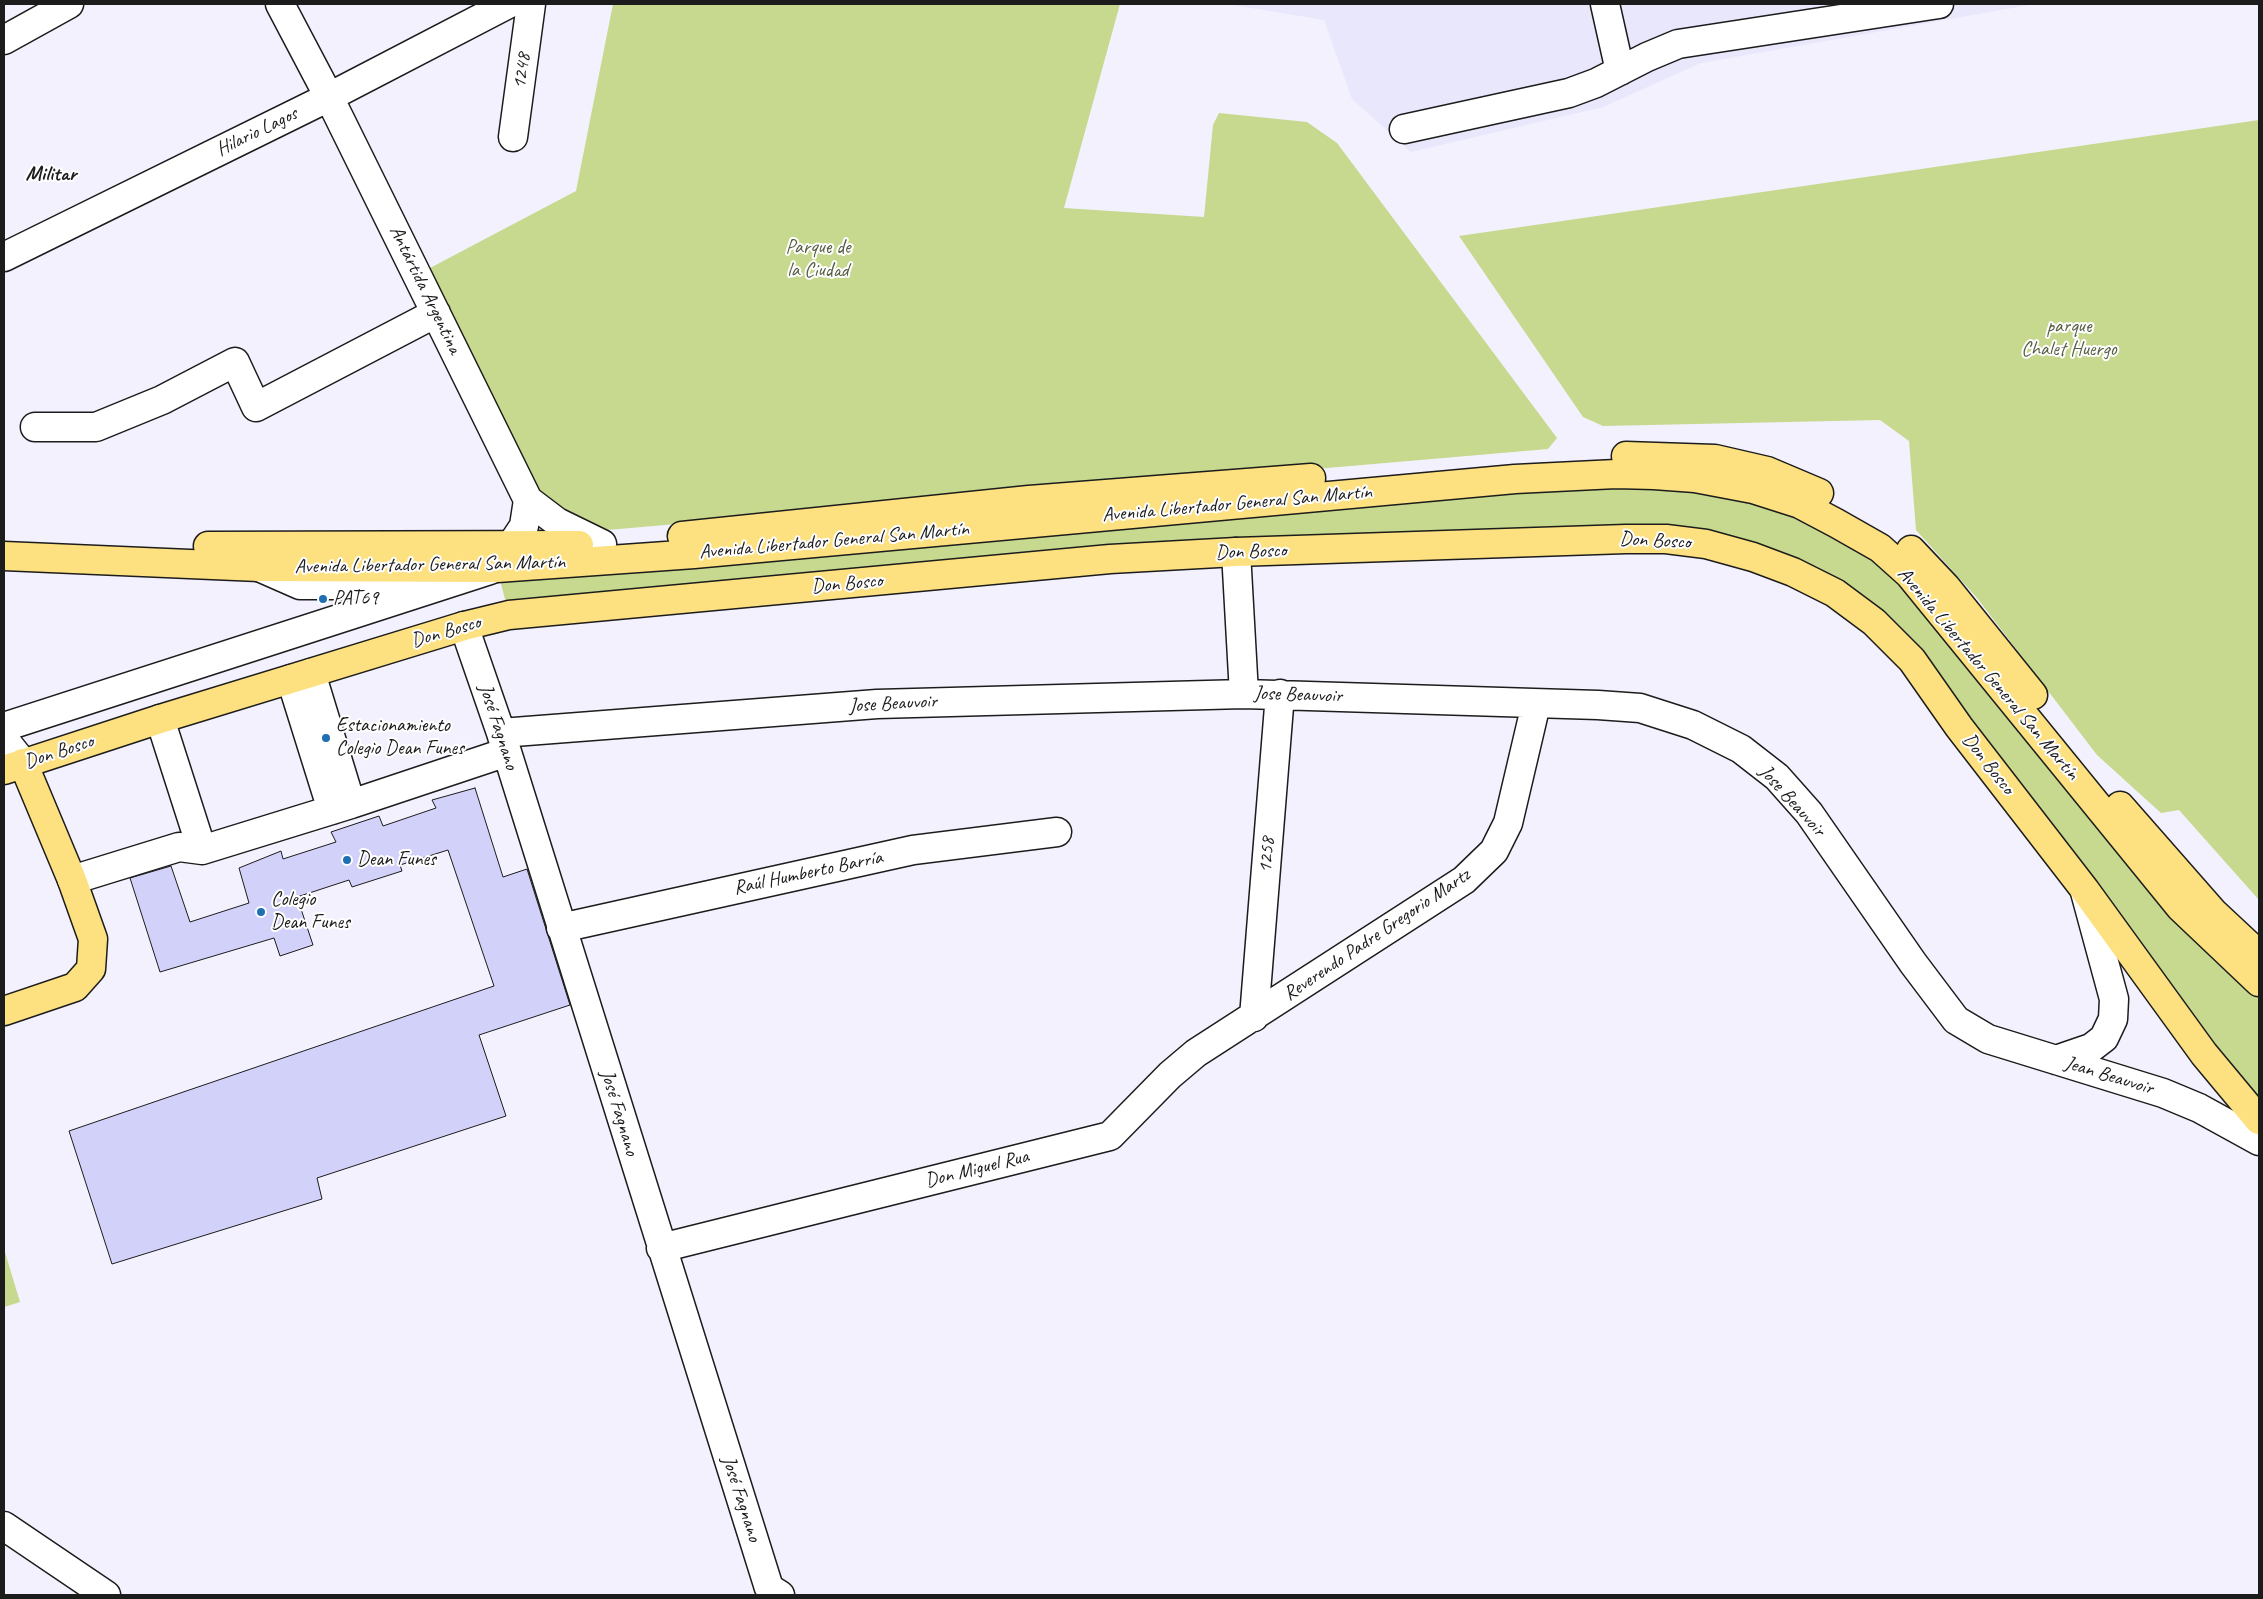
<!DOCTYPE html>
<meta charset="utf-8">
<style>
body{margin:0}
#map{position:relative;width:2263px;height:1599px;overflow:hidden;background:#f2f1fd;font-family:Caveat,sans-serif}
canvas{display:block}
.frame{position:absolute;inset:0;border:5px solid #1c1c1c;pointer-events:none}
</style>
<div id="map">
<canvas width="2263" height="1599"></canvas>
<div class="frame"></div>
</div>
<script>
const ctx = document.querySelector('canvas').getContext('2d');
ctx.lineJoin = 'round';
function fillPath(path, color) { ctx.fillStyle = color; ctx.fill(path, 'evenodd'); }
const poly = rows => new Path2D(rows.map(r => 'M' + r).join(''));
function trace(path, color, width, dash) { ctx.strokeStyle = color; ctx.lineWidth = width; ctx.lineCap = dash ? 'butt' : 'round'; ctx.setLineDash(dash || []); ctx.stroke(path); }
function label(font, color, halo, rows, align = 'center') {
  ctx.font = font + ' Caveat,sans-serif'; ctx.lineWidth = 4; ctx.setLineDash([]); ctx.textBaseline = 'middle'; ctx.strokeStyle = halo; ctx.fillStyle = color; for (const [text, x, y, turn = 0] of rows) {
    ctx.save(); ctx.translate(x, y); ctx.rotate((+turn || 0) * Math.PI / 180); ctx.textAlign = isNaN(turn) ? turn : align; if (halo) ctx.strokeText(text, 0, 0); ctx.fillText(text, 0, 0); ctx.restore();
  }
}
fillPath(poly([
 [1227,4,2035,4,1701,63,1603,107,1411,152,1352,99,1324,20]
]), '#e8e7fc');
fillPath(poly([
 [613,4,1120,4,1064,208,1204,217,1213,125,1219,113,1307,122,1337,143,1557,438,1548,449,607,530,568,515,540,493,430,268,576,191],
 [2259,120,2259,900,2179,810,2161,813,2097,755,1977,598,1916,530,1909,441,1880,420,1603,426,1583,417,1459,236],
 [1695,478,1880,548,2259,982,2259,1120,1874,622,1706,544,1236,552,509,615,497,568],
 [4,1249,20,1302,4,1307]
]), '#c6d98e');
const building = poly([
 [475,788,503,877,527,869,570,1005,479,1035,506,1116,317,1178,322,1199,112,1264,69,1131,494,986,448,850,400,865,402,871,352,887,349,880,297,897,313,945,280,956,274,938,160,972,130,878,171,866,190,922,249,903,239,868,281,851,283,859,336,842,331,832,379,816,383,826,436,808,432,800,475,788]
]);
fillPath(building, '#d2d1f9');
trace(building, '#1c1c1c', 1);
const minor = poly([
 [280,4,329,97,528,500,557,522,602,544],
 [1605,4,1620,71],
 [4,40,69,4],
 [1404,129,1569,93,1596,83,1647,57,1678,44,1939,4],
 [513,137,531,4],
 [4,257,329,97,508,4],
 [35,427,96,427,162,400,235,362,256,407,436,313],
 [510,547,524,526,528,500],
 [1236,552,1244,694],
 [259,567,300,585,386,585,419,580],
 [464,626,501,733,769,1588,780,1595],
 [311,673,351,804],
 [291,679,332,810],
 [160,719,202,850],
 [4,727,490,570],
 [501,733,877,704,1244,694,1598,705,1640,708,1693,725,1741,749,1777,777,1809,813,1913,963,1956,1020,1988,1039,2163,1093,2199,1108,2259,1141],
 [4,739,23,763],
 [72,880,179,847,202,850,351,804,507,752],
 [561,928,913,850,1057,832],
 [1254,1017,1280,694],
 [2056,1060,2091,1048,2104,1038,2113,1019,2114,999,2085,892],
 [661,1248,1110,1136,1170,1075,1196,1053,1464,880,1494,851,1508,823,1536,704],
 [4,1526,106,1595]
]);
const major = poly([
 [4,770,160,719,464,626,509,615,1110,559,1236,552,1626,539,1666,539,1706,544,1753,557,1793,572,1835,593,1874,622,1912,660,1959,727,2085,890,2204,1054,2259,1120],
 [4,1011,75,987,91,969,93,939,72,880,23,763]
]);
const highway = poly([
 [1626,456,1715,459,1767,471,1819,493],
 [682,536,1029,500,1311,478],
 [208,546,579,545],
 [1911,550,1946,587,2033,695],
 [4,556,259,567,497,568,694,554,1515,479,1616,474,1654,475,1695,478,1753,489,1800,504,1836,523,1880,548,1909,574,2180,907,2259,982],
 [2120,806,2213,912,2259,955]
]);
trace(minor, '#1c1c1c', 31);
trace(major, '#1c1c1c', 31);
trace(highway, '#1c1c1c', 31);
trace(minor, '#fff', 28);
trace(major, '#fde080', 28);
trace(highway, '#fde080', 28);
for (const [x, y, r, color] of [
 [323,599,5,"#1f6fb2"],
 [326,738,5,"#1f6fb2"],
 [347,860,5,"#1f6fb2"],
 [261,912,5,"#1f6fb2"]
]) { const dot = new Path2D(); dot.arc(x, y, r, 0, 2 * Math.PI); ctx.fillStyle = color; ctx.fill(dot); trace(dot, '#fff', 2); }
label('20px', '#1c1c1c', '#fff', [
 ["1248",522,71,-82],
 ["Hilario Lagos",257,132,-26],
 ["Antártida Argentina",425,290,64],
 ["Avenida Libertador General San Martín",1237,504,-5],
 ["Avenida Libertador General San Martín",834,541,-5],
 ["Don Bosco",1655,541,3],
 ["Don Bosco",1251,552,-2],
 ["Avenida Libertador General San Martín",430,565,-1],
 ["Don Bosco",847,584,-5],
 ["Don Bosco",446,632,-16],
 ["Avenida Libertador General San Martín",1988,674,50],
 ["Jose Beauvoir",1298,695,2],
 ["Jose Beauvoir",893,704,-3],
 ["José Fagnano",498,727,72],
 ["Don Bosco",59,752,-18],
 ["Don Bosco",1988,764,52],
 ["Jose Beauvoir",1792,801,48],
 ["1258",1267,855,-85],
 ["Raúl Humberto Barría",808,873,-12],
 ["Reverendo Padre Gregorio Martz",1377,935,-34],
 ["Jean Beauvoir",2109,1076,17],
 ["José Fagnano",619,1113,73],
 ["Don Miguel Rua",977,1169,-14],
 ["José Fagnano",741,1499,72]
]);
label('20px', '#585e44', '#fff', [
 ["Parque de",818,248],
 ["la Ciudad",818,271],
 ["parque",2069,327],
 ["Chalet Huergo",2069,350]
]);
label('20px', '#1c1c1c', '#fff', [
 ["PAT69",333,599],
 ["Estacionamiento",336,726],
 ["Colegio Dean Funes",336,749],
 ["Dean Funes",357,860],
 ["Colegio",271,900],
 ["Dean Funes",271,923]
], 'left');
label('bold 21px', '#1c1c1c', '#fff', [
 ["Militar",51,174]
]);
</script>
